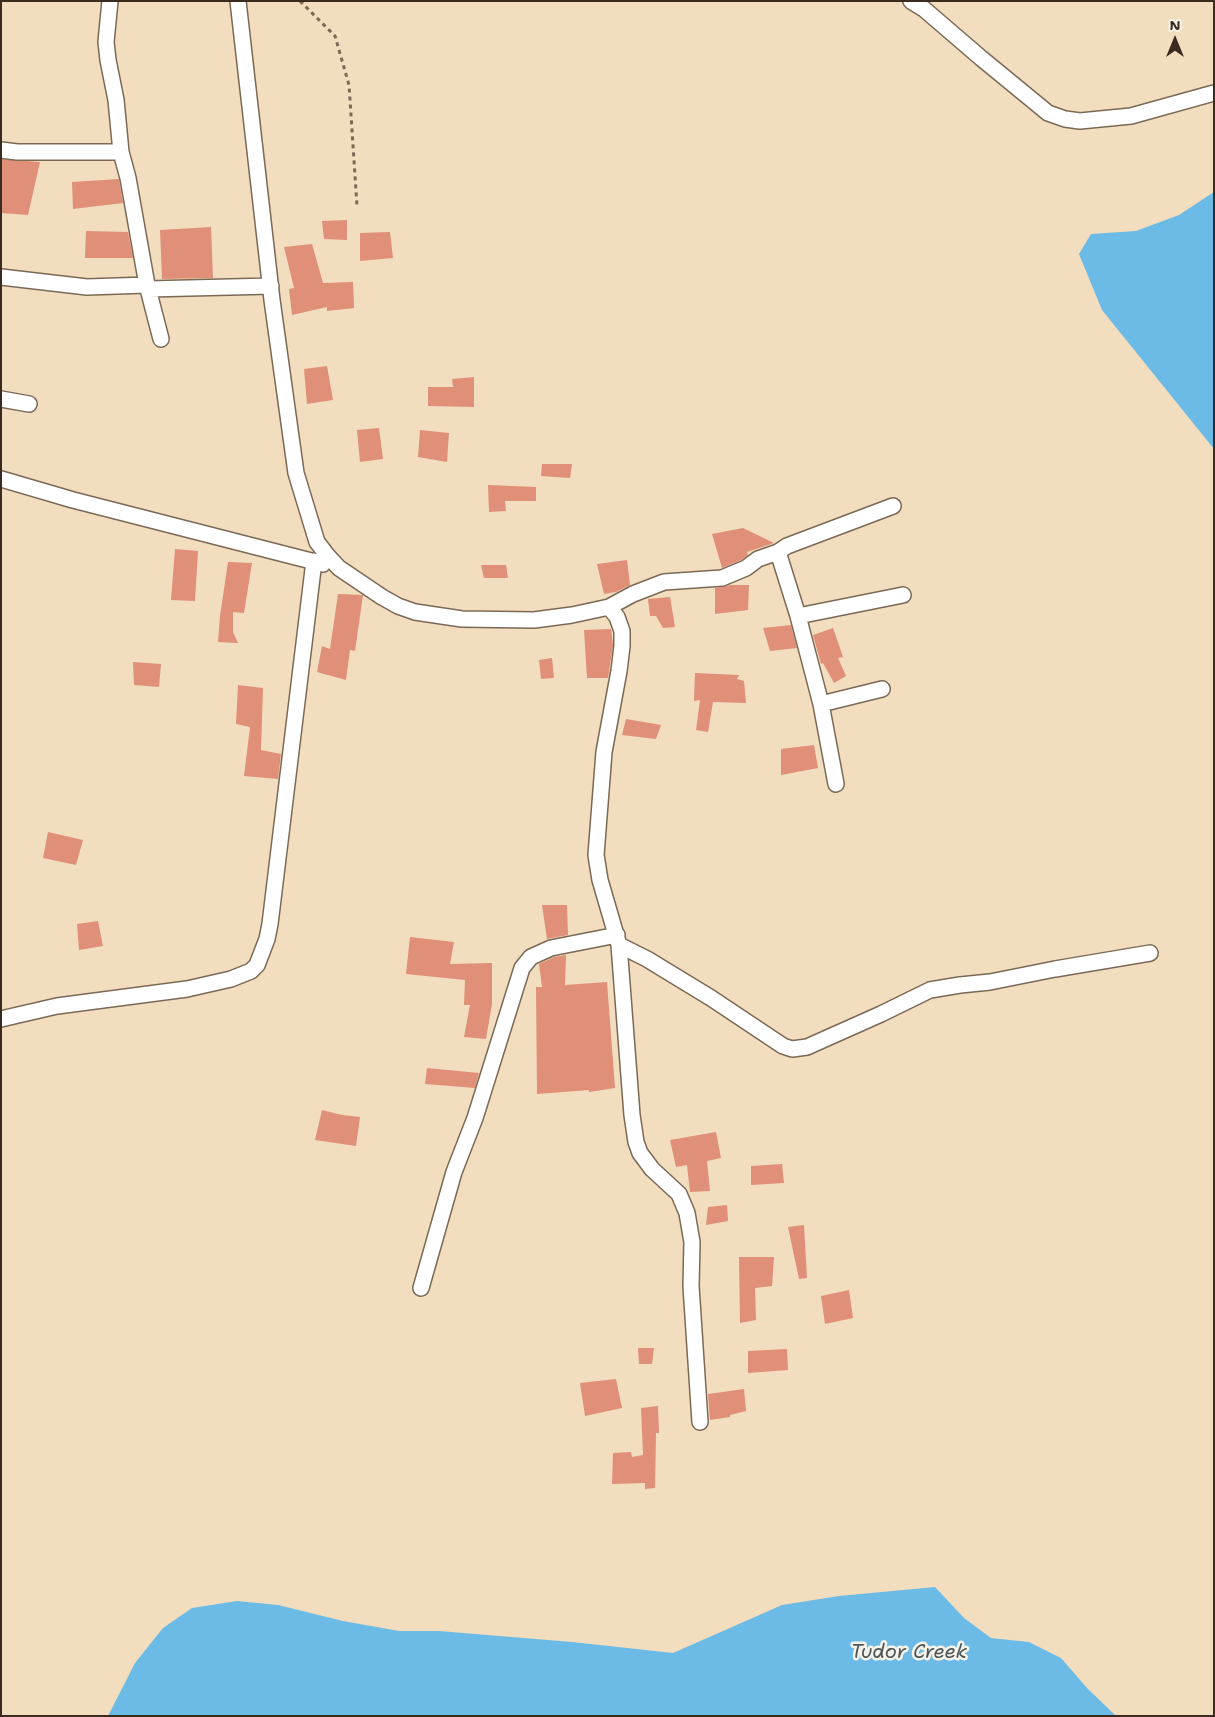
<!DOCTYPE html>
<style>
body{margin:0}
#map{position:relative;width:1215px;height:1717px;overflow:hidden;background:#f2ddbf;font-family:"Shantell Sans",sans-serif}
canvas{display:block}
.frame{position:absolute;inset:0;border:2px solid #3b2a1e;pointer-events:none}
.north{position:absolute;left:1150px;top:15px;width:50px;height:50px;-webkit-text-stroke:4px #f7f3e8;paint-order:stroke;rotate:0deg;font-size:14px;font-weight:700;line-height:20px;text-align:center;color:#3b2a1e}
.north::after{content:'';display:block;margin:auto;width:18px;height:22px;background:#3b2a1e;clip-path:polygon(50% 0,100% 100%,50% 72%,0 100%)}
</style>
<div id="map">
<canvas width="1215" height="1717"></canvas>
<div class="frame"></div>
<div class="north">N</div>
</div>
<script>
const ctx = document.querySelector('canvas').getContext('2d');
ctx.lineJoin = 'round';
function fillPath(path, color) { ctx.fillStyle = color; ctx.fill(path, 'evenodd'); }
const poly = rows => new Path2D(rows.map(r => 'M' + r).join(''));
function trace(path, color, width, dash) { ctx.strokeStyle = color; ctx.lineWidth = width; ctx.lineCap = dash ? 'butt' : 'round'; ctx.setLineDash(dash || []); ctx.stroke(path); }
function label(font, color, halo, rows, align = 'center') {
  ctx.font = font + ' "Shantell Sans",sans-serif'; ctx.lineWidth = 5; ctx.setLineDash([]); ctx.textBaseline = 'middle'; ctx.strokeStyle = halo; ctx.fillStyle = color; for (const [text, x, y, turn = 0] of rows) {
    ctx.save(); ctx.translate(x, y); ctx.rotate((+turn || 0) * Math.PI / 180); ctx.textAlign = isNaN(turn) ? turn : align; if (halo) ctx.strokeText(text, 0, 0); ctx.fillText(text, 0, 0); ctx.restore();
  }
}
fillPath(poly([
 [1214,192,1214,449,1102,310,1079,254,1091,234,1136,231,1179,215],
 [935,1587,964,1618,991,1638,1029,1642,1061,1658,1087,1688,1116,1716,108,1716,135,1663,163,1628,192,1608,237,1601,278,1605,343,1621,399,1631,439,1631,572,1642,673,1653,782,1605,839,1596]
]), '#6bbbe6');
fillPath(poly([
 [1,159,40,162,28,215,1,213],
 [119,179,123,203,73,209,72,182],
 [347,220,347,240,324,239,322,221],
 [211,227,213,278,162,279,160,230],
 [86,231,128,232,133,258,85,258],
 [390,232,393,258,360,261,360,233],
 [312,244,323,283,353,282,354,308,327,311,327,307,292,315,289,289,294,288,284,247],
 [327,366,333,400,307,404,304,369],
 [474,377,474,407,428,406,428,387,453,387,452,379],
 [379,428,383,459,360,462,357,430],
 [420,430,449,433,447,462,418,457],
 [542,464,572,464,570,478,541,476],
 [488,485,536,487,536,501,505,501,506,511,489,512],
 [743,528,774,543,747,552,748,555,741,560,722,568,712,534],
 [175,549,198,551,195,601,171,600],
 [627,560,630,585,616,592,604,594,597,564],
 [228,562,252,563,244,613,233,612,233,632,238,643,218,642,220,616],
 [481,565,506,565,508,578,484,578],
 [731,585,749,585,748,610,715,614,715,588],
 [338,594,363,595,355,651,350,650,346,680,317,672,322,646,330,649],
 [670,597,675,627,663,628,656,616,650,616,648,599],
 [791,625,797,648,770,651,763,628],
 [833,628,843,657,838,658,846,676,834,683,823,663,821,664,813,635],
 [611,629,613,645,608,678,587,678,584,630],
 [552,658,554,678,541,679,539,660],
 [133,662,161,664,159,687,134,685],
 [695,673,739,675,737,679,744,681,746,703,713,702,708,732,696,730,700,700,694,701],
 [238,685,263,688,261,750,281,754,278,779,244,776,250,727,236,724],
 [626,719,661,725,656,739,622,735],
 [814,745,818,768,781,775,781,749],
 [48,832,83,840,76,865,43,858],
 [542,905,567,905,568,935,547,939],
 [98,921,103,946,79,950,77,924],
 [410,937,454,942,450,964,492,963,492,1004,486,1039,464,1037,470,1005,464,1005,465,980,406,974],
 [566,955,565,985,607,982,615,1088,589,1092,589,1090,537,1094,536,987,542,987,539,964,554,957],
 [427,1068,479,1073,475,1088,425,1084],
 [322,1110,342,1115,360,1117,356,1146,315,1140],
 [716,1132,721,1158,707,1161,710,1191,690,1192,687,1165,676,1167,670,1140],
 [782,1164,784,1183,751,1185,751,1166],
 [727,1205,728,1221,706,1225,708,1207],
 [804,1225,807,1278,799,1279,788,1227],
 [739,1257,774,1257,772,1286,755,1288,756,1320,740,1323],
 [849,1290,853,1318,825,1324,821,1296],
 [638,1348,654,1348,652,1364,639,1364],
 [787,1349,788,1370,748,1373,748,1351],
 [616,1379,622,1408,585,1416,580,1383],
 [744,1389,746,1411,730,1415,730,1417,710,1420,708,1394],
 [658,1406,659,1433,656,1433,655,1488,645,1489,645,1483,612,1484,613,1453,631,1452,632,1457,643,1455,641,1408]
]), '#e08f79');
const street = poly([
 [110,1,106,42,108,60,116,100,121,152,128,178,147,285,161,339],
 [238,1,272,300,296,473,317,542,327,555,339,568,382,597,398,606,415,612,462,619,534,620,572,615,609,607,617,617,622,631,622,646,619,671,604,752,596,855,600,880,619,945,632,1115,636,1142,640,1153,652,1169,679,1194,687,1213,692,1242,691,1286,700,1422],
 [911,1,924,9,981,58,1048,113,1065,119,1080,121,1131,116,1214,93],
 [1,150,17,152,121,152],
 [1,277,87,287,147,285],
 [148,289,271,286],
 [1,399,29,404],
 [1,479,73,500,323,564],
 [778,552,787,546,893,506],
 [609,607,633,594,664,582,722,578,746,568,758,559,778,552,798,616,821,704,836,784],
 [798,616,903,595],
 [821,704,882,689],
 [619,945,647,959,711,998,783,1046,792,1049,807,1047,881,1014,930,990,960,985,990,982,1055,969,1150,953],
 [1,1019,57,1006,187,989,231,979,251,971,257,965,267,939,270,924,314,561],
 [421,1288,454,1172,475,1118,522,968,531,957,551,948,617,935]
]);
trace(street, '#7b6956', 18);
trace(poly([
 [300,1,335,36,349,85,357,206]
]), '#7b6956', 3, [4, 4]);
trace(street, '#fff', 15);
label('italic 20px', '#49565a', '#f7f3e8', [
 ["Tudor Creek",909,1653]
]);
</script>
